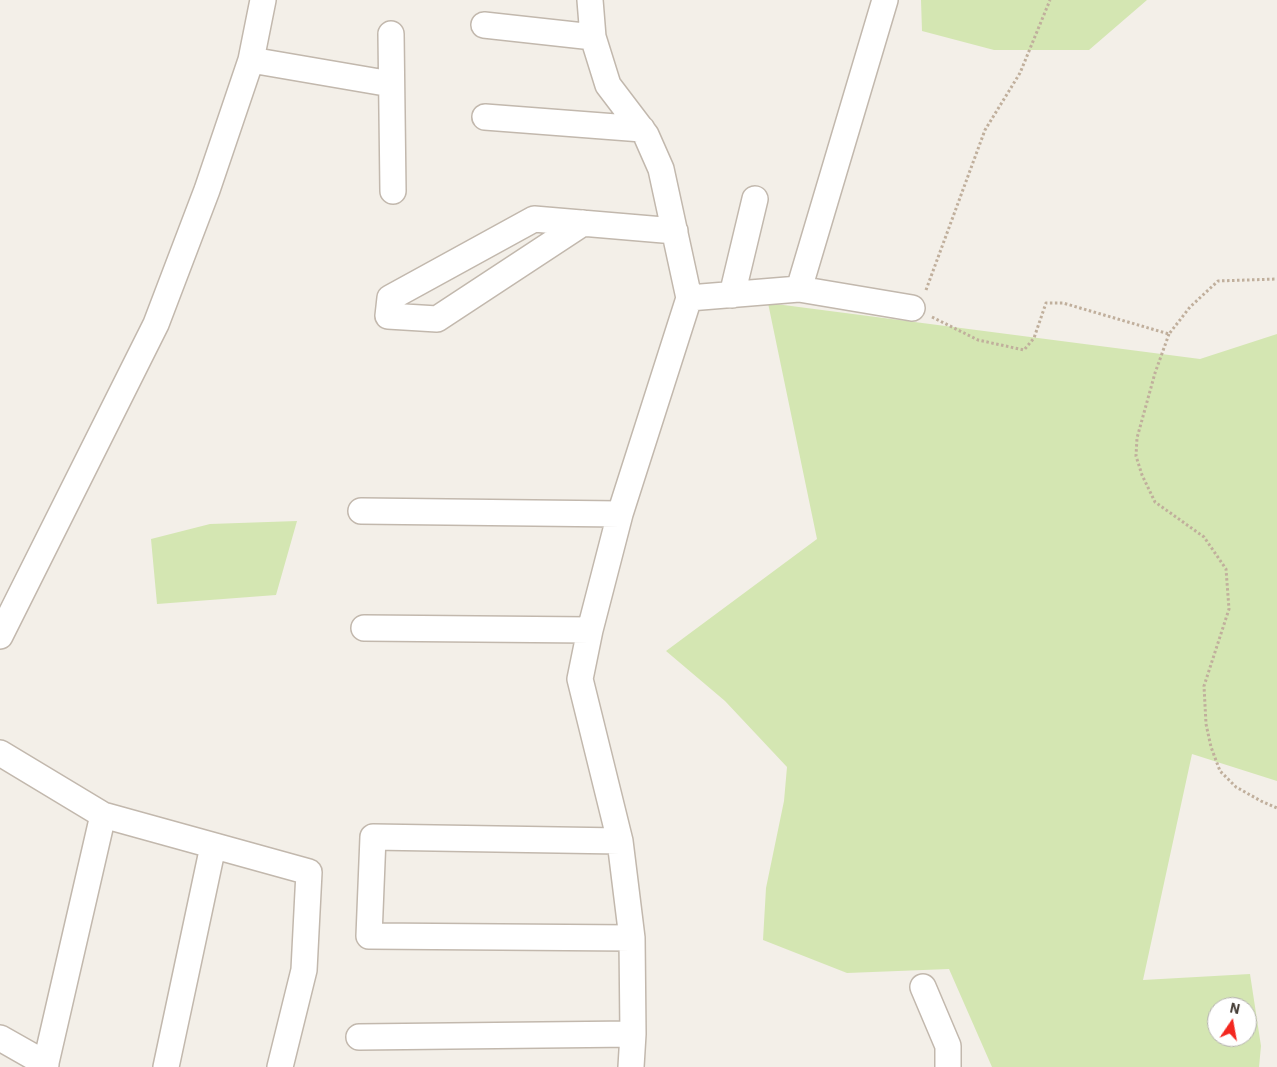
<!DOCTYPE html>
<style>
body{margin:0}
#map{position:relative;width:1277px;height:1067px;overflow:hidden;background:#f3efe8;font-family:"IBM Plex Sans",sans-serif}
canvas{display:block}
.north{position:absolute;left:1207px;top:997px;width:50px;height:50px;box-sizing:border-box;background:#fff;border:1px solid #b5b2af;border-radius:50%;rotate:12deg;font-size:14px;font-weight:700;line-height:20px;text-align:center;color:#463e37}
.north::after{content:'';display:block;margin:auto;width:18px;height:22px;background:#f3271f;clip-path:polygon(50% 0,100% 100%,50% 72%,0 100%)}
</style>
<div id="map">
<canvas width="1277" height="1067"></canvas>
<div class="north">N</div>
</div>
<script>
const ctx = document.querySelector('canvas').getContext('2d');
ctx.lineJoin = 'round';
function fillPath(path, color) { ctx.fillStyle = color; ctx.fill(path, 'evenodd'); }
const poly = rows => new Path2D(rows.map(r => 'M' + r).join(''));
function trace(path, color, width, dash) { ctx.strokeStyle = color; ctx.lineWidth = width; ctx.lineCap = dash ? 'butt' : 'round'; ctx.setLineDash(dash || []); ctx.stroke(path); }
fillPath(poly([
 [921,0,1147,0,1089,50,994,50,922,31],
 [768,303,1200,359,1277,334,1277,781,1192,754,1143,980,1250,974,1261,1046,1259,1067,992,1067,949,969,847,973,763,940,766,888,784,801,787,767,725,701,666,651,817,539],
 [1217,1007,1247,1007,1247,1037,1217,1037],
 [297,521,276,595,157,604,151,539,210,524]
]), '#d4e6b2');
const minor = poly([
 [590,0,593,37,608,85,646,135,661,169,689,298,620,514,590,630,580,679,620,841,632,938,633,1034,631,1067],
 [484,25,593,37],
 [391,34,393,191],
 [251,60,391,84],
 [485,117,642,129],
 [583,223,437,319,388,316,390,298,534,219,675,231],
 [799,289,885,0],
 [732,295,755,199],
 [689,298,799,289,912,308],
 [361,511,620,514],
 [364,628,590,630],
 [0,636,156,324,207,190,251,60,263,0],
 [0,753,103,815,309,872,304,970,280,1067],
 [620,841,373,837,369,936,632,938],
 [923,987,948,1046,948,1067],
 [359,1037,633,1034],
 [0,1038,46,1064],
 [45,1067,103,815],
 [166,1067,213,846]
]);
trace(minor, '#c2b8ad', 28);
trace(poly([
 [926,290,985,130,1020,73,1050,0],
 [932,317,978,340,1024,350,1034,338,1046,303,1063,303,1169,334,1190,307,1218,281,1277,279],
 [1169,334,1155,373,1137,438,1136,456,1142,475,1155,502,1204,537,1226,569,1229,609,1204,686,1206,724,1211,747,1220,771,1236,787,1261,801,1277,808]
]), '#c0af9c', 3, [2.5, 2.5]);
trace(minor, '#fff', 25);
</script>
